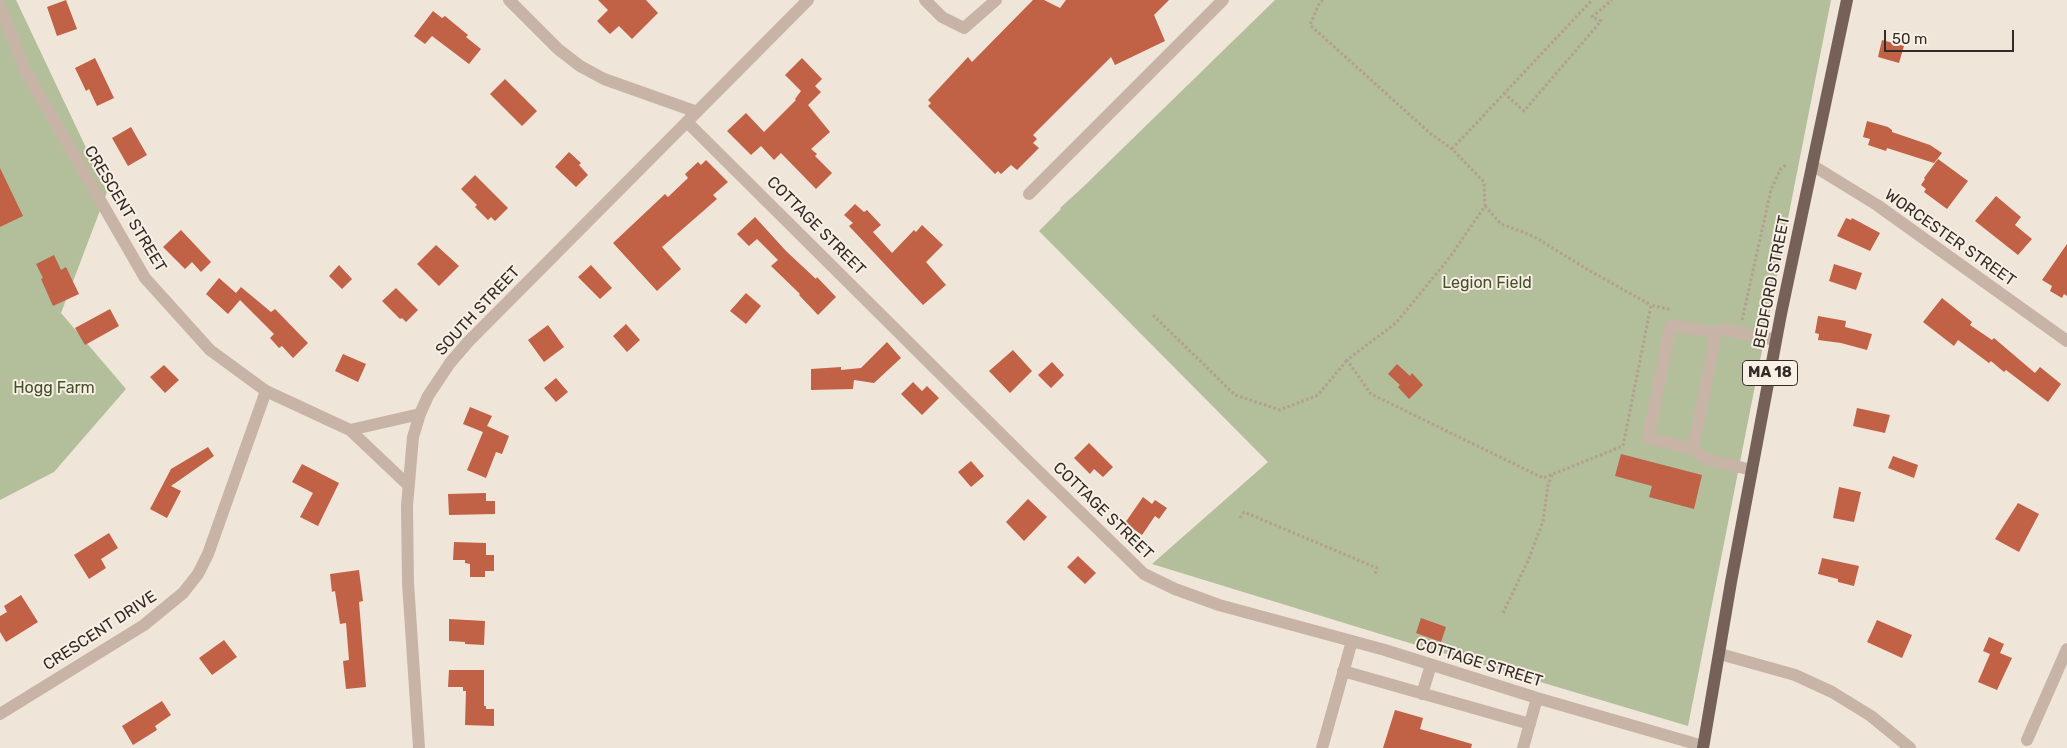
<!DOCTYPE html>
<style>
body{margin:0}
#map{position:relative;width:2067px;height:748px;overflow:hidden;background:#f0e5d9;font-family:Rubik,sans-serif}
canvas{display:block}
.scale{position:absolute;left:1884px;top:30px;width:130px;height:22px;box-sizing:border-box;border:2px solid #342a26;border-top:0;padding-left:6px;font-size:15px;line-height:18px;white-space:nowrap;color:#342a26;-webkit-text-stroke:4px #f8efe5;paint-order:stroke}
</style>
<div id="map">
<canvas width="2067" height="748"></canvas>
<div class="scale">50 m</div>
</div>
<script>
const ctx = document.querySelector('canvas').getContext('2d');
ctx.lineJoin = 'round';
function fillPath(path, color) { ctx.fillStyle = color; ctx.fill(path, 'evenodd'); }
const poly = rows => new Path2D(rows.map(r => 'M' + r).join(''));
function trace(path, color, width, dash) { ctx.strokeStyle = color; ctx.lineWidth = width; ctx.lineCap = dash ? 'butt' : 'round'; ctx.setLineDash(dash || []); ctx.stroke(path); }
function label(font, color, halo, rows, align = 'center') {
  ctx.font = font + ' Rubik,sans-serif'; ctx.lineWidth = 4; ctx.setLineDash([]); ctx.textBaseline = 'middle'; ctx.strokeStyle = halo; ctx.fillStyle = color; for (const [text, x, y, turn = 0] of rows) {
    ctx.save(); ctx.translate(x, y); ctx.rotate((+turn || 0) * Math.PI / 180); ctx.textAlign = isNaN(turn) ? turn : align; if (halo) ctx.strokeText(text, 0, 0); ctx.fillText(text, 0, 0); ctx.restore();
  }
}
fillPath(poly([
 [0,0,16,0,107,192,61,313,126,389,54,472,0,500],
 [1275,0,1831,0,1688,726,1403,641,1152,564,1268,462,1039,231,1061,209,1060,208,1082,188]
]), '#b3be9a');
fillPath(poly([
 [66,0,77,29,57,36,47,7],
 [598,0,646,0,658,13,632,39,619,26,610,34,597,21,608,10],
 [1033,0,1044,0,1060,8,1066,0,1169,0,1154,15,1165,41,1115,65,1111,57,1033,135,1037,139,1033,143,1039,148,1017,170,1011,165,1001,174,998,171,995,174,928,106,931,103,928,100,968,57,972,62],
 [433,11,442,18,445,16,468,35,466,37,481,49,469,64,432,36,425,44,414,36],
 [1882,40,1904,46,1899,63,1878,57],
 [95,58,114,98,97,106,89,89,86,91,75,68],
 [802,58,822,79,815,86,821,92,808,105,830,132,811,149,817,154,815,156,832,173,816,189,781,153,774,160,761,146,751,155,727,131,746,113,764,132,796,100,795,99,801,91,785,75],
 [505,79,537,111,522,126,490,94],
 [1867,121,1888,127,1892,130,1892,132,1930,145,1942,153,1934,163,1887,148,1886,151,1868,145,1870,139,1863,137],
 [131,127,147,155,128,166,112,138],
 [569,152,581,163,579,165,588,175,576,187,555,167],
 [1938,159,1968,181,1947,209,1924,192,1926,189,1921,185,1925,179,1924,178],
 [706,160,728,182,713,195,717,199,662,247,681,269,657,291,613,243,665,194,668,197,688,178,685,174,698,162,701,165],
 [0,168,23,216,0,227],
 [475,175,508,208,495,221,491,217,488,220,475,207,477,205,461,189],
 [1996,196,2021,217,2015,225,2032,239,2018,255,1975,221],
 [855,204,864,212,867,210,881,225,873,232,892,253,914,230,916,232,922,225,943,245,926,262,946,285,923,305,849,226,853,223,844,215],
 [755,217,786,251,816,279,817,277,836,297,818,315,799,295,800,294,771,266,778,260,757,239,749,246,737,234],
 [1846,218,1851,220,1852,218,1880,233,1870,251,1837,236],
 [181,230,211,262,201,272,192,262,185,269,163,247],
 [2067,244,2067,296,2064,294,2062,298,2050,291,2052,286,2042,280],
 [436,245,459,266,439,286,417,264],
 [54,255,61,270,66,267,79,294,53,306,41,279,43,278,36,264],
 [1834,264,1862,273,1856,290,1829,281],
 [339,265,352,279,342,289,329,276],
 [591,265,612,288,600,299,578,277],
 [219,278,236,293,241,287,271,312,275,309,308,343,293,358,282,346,279,348,270,338,274,334,240,300,228,314,206,294],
 [396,288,418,310,406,322,402,318,400,319,382,301],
 [746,293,761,306,746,324,730,311],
 [1942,298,1972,322,1970,325,1992,340,1994,338,2035,373,2040,367,2061,384,2048,402,2006,370,2004,372,1991,361,1989,363,1958,340,1954,346,1923,322],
 [110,309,119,326,85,345,75,328],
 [1818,316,1846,321,1845,327,1872,334,1867,350,1841,343,1818,340,1819,334,1815,333],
 [626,324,640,340,627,352,613,336],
 [548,325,564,347,544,362,528,340],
 [887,342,901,358,874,383,854,380,853,389,811,390,811,369,841,367,841,370,861,368],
 [1013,350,1032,371,1010,393,989,371],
 [343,354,366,364,358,382,335,371],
 [1052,362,1064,375,1051,388,1038,375],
 [1397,364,1410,376,1412,373,1423,385,1409,399,1398,387,1400,385,1388,374],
 [164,365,179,380,165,393,150,377],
 [556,378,568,392,556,402,544,388],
 [913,382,922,391,927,386,939,398,922,415,901,394],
 [470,407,492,416,487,426,509,436,502,454,496,452,486,478,467,470,483,432,463,424],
 [1857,408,1890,415,1885,433,1853,426],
 [1089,443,1113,467,1103,477,1094,469,1090,474,1074,458],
 [208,447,214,456,171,486,181,491,167,518,150,509,171,469],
 [1621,454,1702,475,1694,509,1649,497,1652,486,1615,476],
 [1893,456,1918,465,1914,478,1888,468],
 [971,461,984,476,971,487,958,472],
 [302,464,339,483,318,526,300,517,313,493,292,482],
 [1839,487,1861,492,1854,522,1833,518],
 [486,493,486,501,495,501,495,514,449,515,448,494],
 [1143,497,1152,504,1155,500,1167,508,1159,519,1155,516,1142,535,1125,523],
 [1028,499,1047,517,1024,541,1006,522],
 [2018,503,2039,514,2019,552,1995,539],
 [109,533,118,548,101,559,106,568,89,579,74,555],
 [454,542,486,543,486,555,494,555,494,571,485,571,485,577,470,577,470,564,465,563,465,560,453,560],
 [1078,556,1096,573,1085,584,1067,567],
 [1822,558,1859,566,1854,586,1838,582,1838,579,1818,574],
 [359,570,363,601,359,602,366,687,346,689,343,661,349,660,346,623,340,624,335,591,332,592,330,574],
 [21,595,38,622,6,642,0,632,0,616,7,612,4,606],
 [1421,618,1446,627,1441,642,1416,633],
 [449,619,485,621,484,645,465,644,465,642,449,641],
 [1877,620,1912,635,1902,658,1867,642],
 [1989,637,2004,644,2000,653,2012,658,1997,690,1978,682,1990,654,1983,651],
 [224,640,237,657,212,675,199,658],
 [449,670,484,670,484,706,486,706,486,709,494,709,494,726,465,725,466,691,463,691,463,687,448,687],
 [162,701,171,715,155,726,157,730,133,745,122,726],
 [1395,710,1423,718,1420,729,1472,744,1471,748,1383,748]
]), '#c16146');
trace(poly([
 [1323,0,1319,4,1310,25,1431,134,1452,149,1484,182,1485,206,1450,257,1396,323,1347,360,1371,394,1543,478,1623,446,1651,305,1672,310],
 [1504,93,1524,111,1601,21,1592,17,1612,0],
 [1452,149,1592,0],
 [1485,206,1501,224,1533,236,1590,271,1651,305],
 [1153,315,1235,395,1280,410,1318,395,1347,360],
 [1742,320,1771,190,1780,170,1787,164],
 [1240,518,1244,512,1377,568,1375,574],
 [1503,613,1528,561,1543,521,1548,485,1552,475]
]), '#b39e90', 3, [2.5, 2.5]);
trace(poly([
 [509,0,558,49,580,66,604,79,697,112],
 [925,0,942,17,964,28,996,0],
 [0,6,25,70,145,278,210,350,266,391,350,430,408,485],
 [687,122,1026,459,1144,574,1175,589,1219,605,1385,650,1537,698,1703,746],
 [1812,165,1877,205,2067,341],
 [1029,194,1223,0],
 [350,430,420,414],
 [1693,449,1648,438,1671,325,1716,333],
 [1752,470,1706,459,1693,449,1716,333,1722,329,1776,340],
 [1720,654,1795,675,1832,692,1871,716,1910,748],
 [1343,671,1530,724],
 [1422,694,1431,665],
 [0,714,144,625,183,593,198,574,208,554,266,391],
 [2027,740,2067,649],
 [419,748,408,583,407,506,413,437,420,414,428,396,450,363,468,342,808,0],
 [1322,748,1352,641],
 [1523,748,1537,698]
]), '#c7b4a6', 12);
trace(poly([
 [1703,748,1731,582,1781,314,1847,0]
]), '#756158', 12);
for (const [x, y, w] of [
 [1770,373,55]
]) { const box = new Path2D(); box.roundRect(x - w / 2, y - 12.5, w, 25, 4); ctx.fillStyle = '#f8efe5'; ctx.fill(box); trace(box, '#342a26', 1); }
label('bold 15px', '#342a26', null, [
 ["MA 18",1770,373]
]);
label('16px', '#342a26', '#f8efe5', [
 ["CRESCENT STREET",125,209,59],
 ["COTTAGE STREET",816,226,45],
 ["WORCESTER STREET",1950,238,35],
 ["BEDFORD STREET",1772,282,-79],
 ["SOUTH STREET",478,311,-47],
 ["COTTAGE STREET",1103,511,44],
 ["CRESCENT DRIVE",100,631,-33],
 ["COTTAGE STREET",1479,663,17]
]);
label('16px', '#44512b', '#f8efe5', [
 ["Legion Field",1487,283],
 ["Hogg Farm",54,388]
]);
</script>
